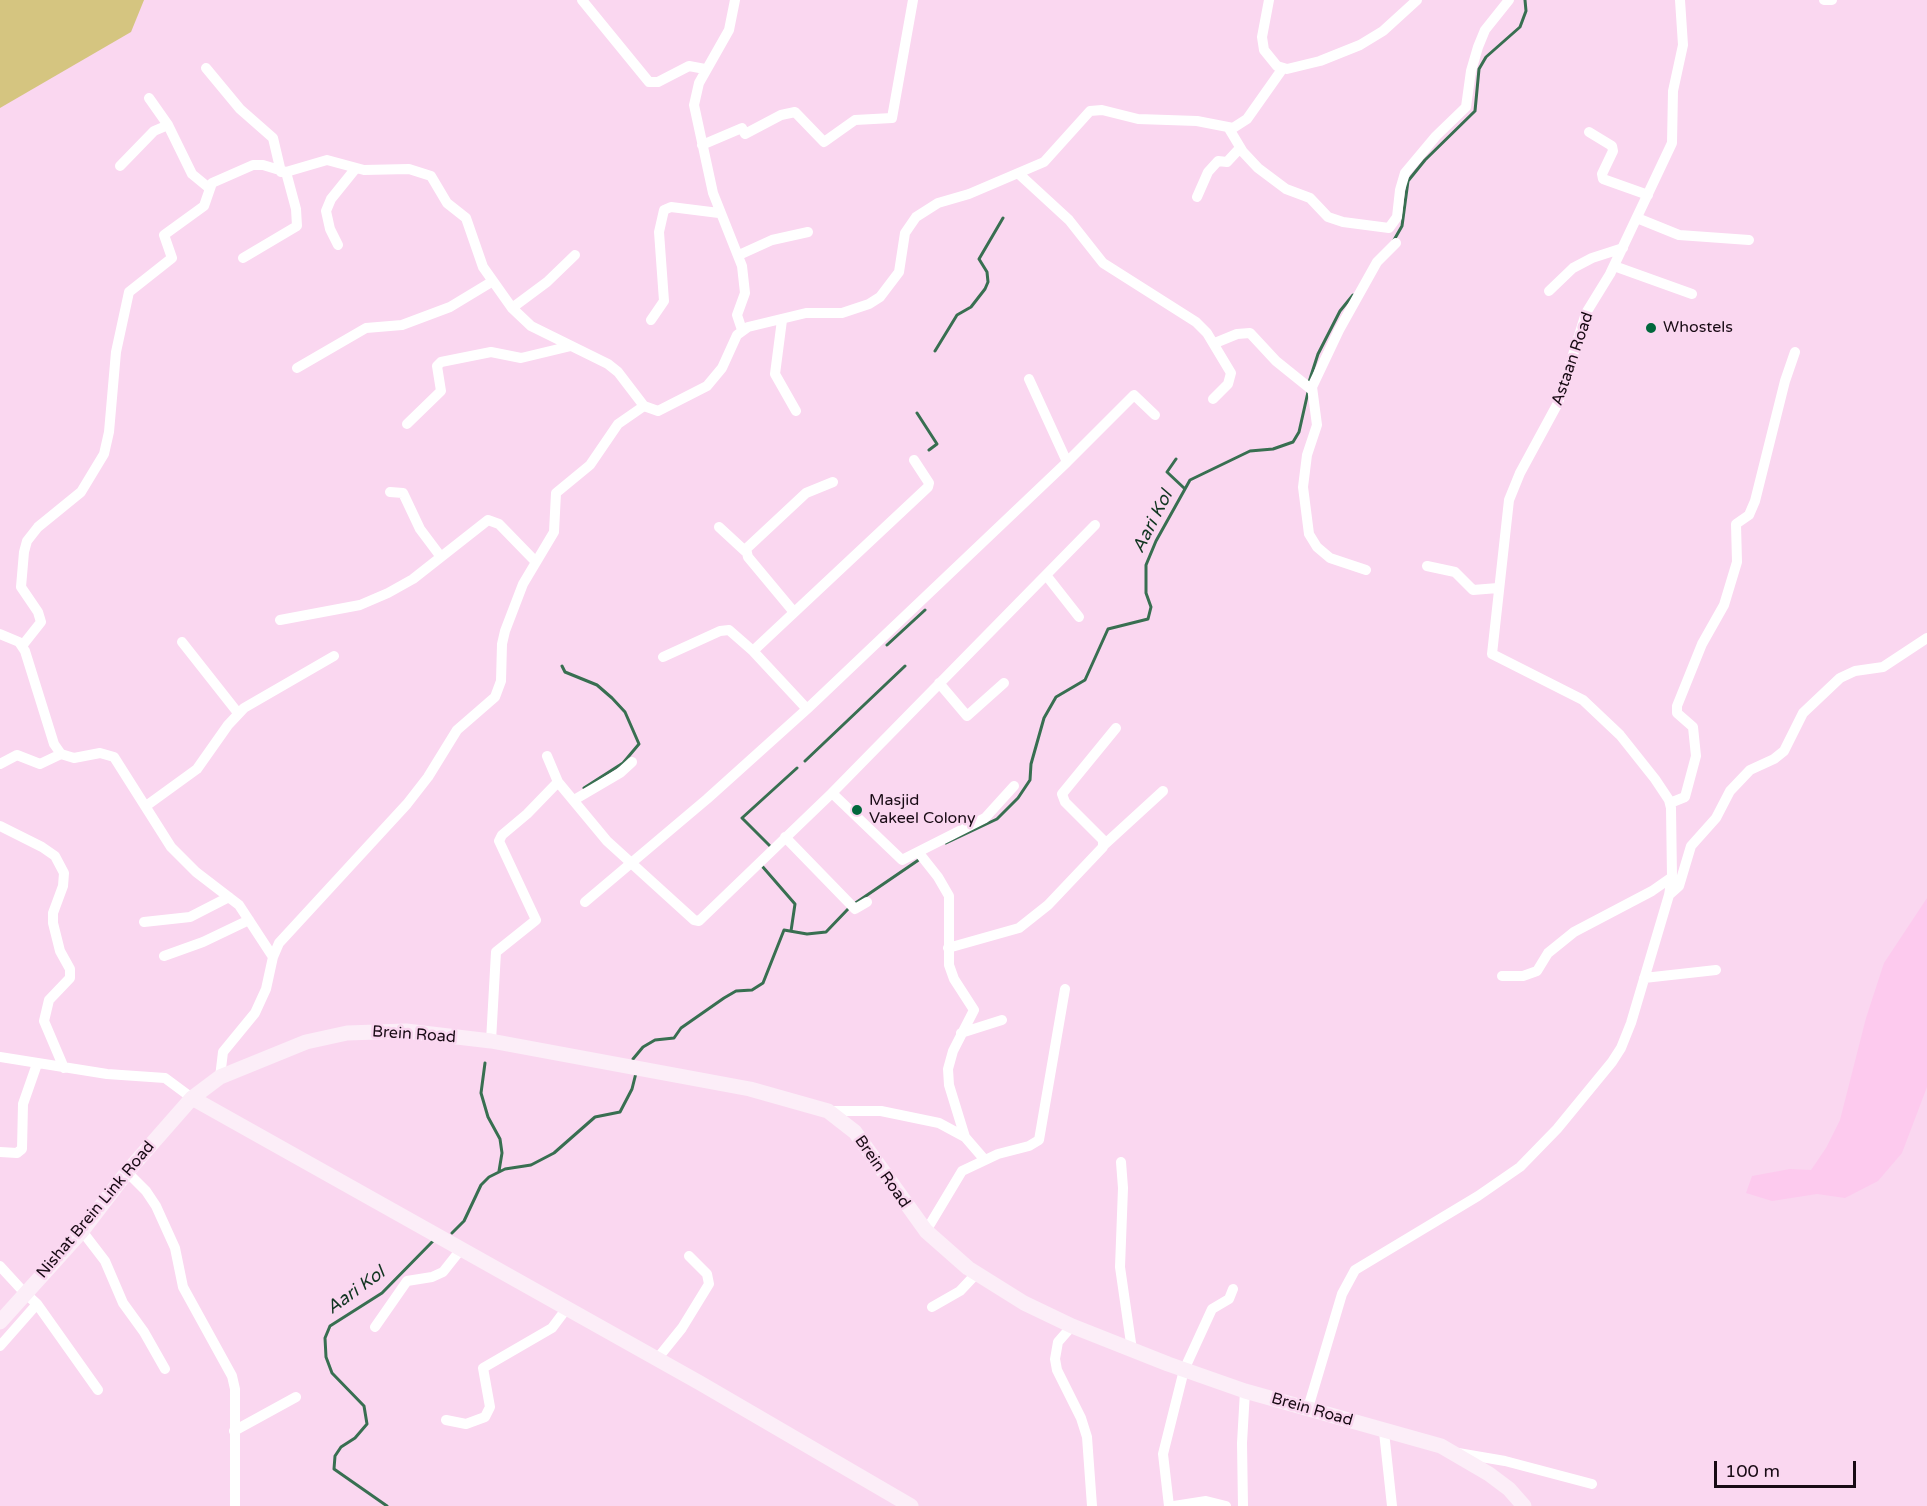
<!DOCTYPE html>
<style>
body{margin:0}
#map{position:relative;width:1927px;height:1506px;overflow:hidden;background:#fad7f0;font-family:"Varela Round",sans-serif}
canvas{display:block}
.scale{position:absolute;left:1714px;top:1461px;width:142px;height:27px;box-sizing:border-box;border:3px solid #180a14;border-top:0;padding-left:8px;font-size:18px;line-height:21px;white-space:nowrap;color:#180a14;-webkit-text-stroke:4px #fad7f0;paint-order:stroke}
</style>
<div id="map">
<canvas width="1927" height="1506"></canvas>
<div class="scale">100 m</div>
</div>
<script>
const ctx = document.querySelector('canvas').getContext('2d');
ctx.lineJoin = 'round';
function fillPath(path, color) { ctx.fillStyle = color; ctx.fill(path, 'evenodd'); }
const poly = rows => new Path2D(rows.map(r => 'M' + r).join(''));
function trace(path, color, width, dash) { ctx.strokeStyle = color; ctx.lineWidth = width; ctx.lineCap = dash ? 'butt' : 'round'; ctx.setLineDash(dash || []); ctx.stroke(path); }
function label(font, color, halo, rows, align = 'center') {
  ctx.font = font + ' "Varela Round",sans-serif'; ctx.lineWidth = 5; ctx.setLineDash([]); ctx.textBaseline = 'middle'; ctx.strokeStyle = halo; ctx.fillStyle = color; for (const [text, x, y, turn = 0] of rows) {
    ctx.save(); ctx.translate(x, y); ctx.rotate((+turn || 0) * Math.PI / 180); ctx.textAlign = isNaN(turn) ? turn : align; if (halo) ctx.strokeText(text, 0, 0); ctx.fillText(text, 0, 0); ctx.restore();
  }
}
fillPath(poly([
 [1927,898,1927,1087,1902,1153,1878,1181,1845,1198,1817,1194,1772,1201,1746,1193,1752,1176,1790,1169,1811,1170,1826,1148,1840,1120,1866,1018,1884,963]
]), '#fdcaee');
fillPath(poly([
 [0,0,144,0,131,32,0,108]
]), '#d5c580');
trace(poly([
 [1394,240,1402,226,1408,181,1425,160,1475,111,1479,69,1486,57,1520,27,1526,11,1525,0],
 [935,351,957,315,971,307,985,289,988,282,987,272,979,259,1003,218],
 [1309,382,1318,354,1340,311,1353,295],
 [917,413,937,444,929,450],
 [1176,459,1167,472,1184,488],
 [887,645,925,610],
 [562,666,565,672,597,685,612,698,625,712,639,744,623,763,584,788],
 [805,761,905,666],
 [946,843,997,819,1018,798,1030,780,1031,764,1044,718,1056,697,1085,680,1108,629,1148,619,1151,607,1146,593,1146,565,1156,541,1190,480,1250,451,1273,449,1293,442,1299,432,1308,392],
 [771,847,742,818,797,768],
 [762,866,795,904,791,931],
 [854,904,920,859],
 [633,1059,643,1047,655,1040,674,1038,681,1028,724,998,736,991,752,990,763,983,784,930,807,934,826,932,849,908],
 [485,1063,481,1093,488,1117,500,1139,502,1153,499,1171],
 [452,1233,464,1221,481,1185,489,1177,505,1169,531,1165,554,1153,595,1117,620,1112,632,1089,636,1073],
 [387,1506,334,1469,335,1456,341,1447,355,1438,367,1424,364,1406,332,1373,326,1357,325,1338,330,1326,382,1293,434,1240]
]), '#386f51', 3);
trace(poly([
 [582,0,649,82,658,82,689,66,705,69],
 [735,0,729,30,699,83,694,105,713,193,742,266,745,293,737,315,742,330],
 [1269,0,1262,37,1264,50,1277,66,1287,69,1320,61,1360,45,1383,31,1417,0],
 [1824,0,1832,0],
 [206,68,240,109,273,138,281,172],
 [149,98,168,125,192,174,209,188],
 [1228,127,1243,152,1258,168,1286,189,1310,198,1328,217,1343,222,1389,228,1397,217,1400,190,1405,173,1436,136,1466,107,1471,71,1478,47,1485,30,1509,0],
 [1589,132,1612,146,1613,151,1602,174,1603,179,1648,195],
 [702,145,742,128,745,134,781,115,795,112,824,142,855,120,892,118,913,0],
 [120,166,154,131,168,125],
 [1019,174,1069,220,1103,263,1196,322,1207,333,1231,373,1228,384,1213,399],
 [1197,197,1208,172,1218,161,1227,162,1240,148],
 [1637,218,1679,235,1749,240],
 [338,245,330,229,326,211,331,199,356,168],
 [739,255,772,240,808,232],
 [243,258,297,226,296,209,286,172],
 [1614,266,1692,294],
 [1549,291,1573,268,1592,258,1623,248],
 [512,308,547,282,575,255],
 [651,320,664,301,659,232,664,210,671,207,719,213],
 [782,320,775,374,796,411],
 [1215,343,1237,334,1250,333,1276,361,1312,390],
 [297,368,366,328,402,325,450,307,493,281],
 [1029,379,1067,462],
 [407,424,441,391,437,366,441,362,491,352,521,358,571,346],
 [390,492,403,493,420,529,441,557],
 [719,527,745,551],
 [1427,566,1455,572,1473,590,1498,588],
 [1366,570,1330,558,1317,547,1309,534,1303,487,1307,455,1317,425,1312,387,1339,330,1377,262,1396,243],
 [1046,575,1079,617],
 [793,611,748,557,746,549,806,493,833,482],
 [280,620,360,605,388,593,413,579,488,520,499,524,535,561],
 [0,634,19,642,25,651,54,744,61,754,74,758,100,753,114,757,171,847,196,872,239,905,273,957],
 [182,642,238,713],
 [22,646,41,622,38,612,21,587,24,552,27,541,38,527,81,492,104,454,109,432,116,352,129,292,172,258,164,235,204,206,212,183,253,165,263,165,286,172,327,160,364,170,409,169,431,176,447,203,466,218,483,267,512,308,531,326,608,364,618,372,644,406,658,411,707,386,722,368,737,335,748,327,806,313,842,313,869,304,880,297,899,272,905,233,916,217,938,203,969,194,1044,162,1090,111,1102,110,1138,119,1197,121,1233,128,1247,119,1283,68],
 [753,651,928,487,929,483,914,460],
 [663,657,720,631,729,630,753,651,807,709],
 [939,683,967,716,1004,683],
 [547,756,558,782,607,841,694,920,699,921,832,793,1095,525],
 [0,764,17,755,40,764,61,754],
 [832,793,902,860,985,818,1014,786],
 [574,800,620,773,632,762],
 [1670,803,1685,797,1696,756,1693,727,1677,713,1677,706,1702,644,1724,605,1737,562,1736,524,1749,515,1755,501,1785,381,1795,352],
 [146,806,197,769,228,725,244,708,334,656],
 [0,826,42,847,55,856,64,873,63,886,53,913,53,923,60,951,70,969,70,978,49,1000,44,1021,64,1068],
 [785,837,855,909,867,902],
 [1104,845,1163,791],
 [919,853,938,877,949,896,949,965,954,979,974,1010,953,1051,948,1069,949,1085,965,1137],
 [1669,895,1679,886,1691,846,1716,818,1730,791,1750,770,1774,759,1784,751,1803,713,1840,678,1855,671,1883,667,1927,638],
 [585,902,707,799,807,709,1067,462,1134,395,1155,415],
 [144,922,190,917,229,897],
 [948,948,1019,928,1048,905,1103,847,1103,840,1065,802,1062,794,1116,728],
 [164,956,203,942,249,920],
 [1502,976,1523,976,1537,971,1548,953,1574,932,1652,891,1672,877],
 [1644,978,1716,970],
 [961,1033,1002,1020],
 [491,1041,496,952,536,920,499,841,502,835,527,814,558,782],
 [0,1057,107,1074,165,1078,192,1098],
 [220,1077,223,1052,255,1013,266,989,273,957,279,943,407,804,428,777,457,730,495,697,501,681,502,644,505,631,523,584,554,532,556,493,590,465,618,424,644,406],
 [828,1111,881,1111,939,1123,965,1137,984,1159],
 [0,1152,17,1153,22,1149,23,1104,37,1064],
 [1121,1162,1123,1188,1120,1267,1132,1350],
 [127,1172,146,1191,156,1206,175,1248,183,1287,232,1376,235,1389,235,1506],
 [82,1231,105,1261,123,1303,144,1332,165,1369],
 [926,1231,962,1171,998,1154,1029,1146,1039,1140,1065,989],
 [0,1266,21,1289],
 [25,1293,37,1304,98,1390],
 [932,1307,960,1291,976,1274],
 [1072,1326,1058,1342,1055,1359,1057,1370,1081,1418,1087,1437,1092,1506],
 [375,1327,407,1281,432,1277,443,1272,462,1248],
 [0,1346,37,1304],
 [657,1359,682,1328,709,1284,707,1274,689,1256],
 [1308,1408,1342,1294,1355,1270,1478,1196,1520,1167,1557,1129,1612,1062,1621,1048,1631,1023,1669,895,1672,877,1671,808,1669,800,1655,779,1620,735,1583,700,1492,654,1509,500,1520,473,1558,403,1586,313,1610,274,1672,143,1673,91,1683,45,1680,0],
 [446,1420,466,1424,485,1417,490,1407,483,1368,552,1328,567,1308],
 [234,1431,296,1397],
 [1384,1432,1392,1506],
 [1458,1453,1505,1461,1592,1484],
 [1169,1506,1163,1454,1184,1370,1212,1309,1229,1299,1233,1289],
 [1174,1506,1206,1501,1226,1506],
 [1243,1506,1242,1443,1245,1391]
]), '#fff', 10);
trace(poly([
 [192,1098,700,1383,911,1506],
 [0,1322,82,1231,127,1172,192,1098,220,1077,306,1042,347,1033,406,1031,491,1041,750,1089,828,1111,855,1132,926,1231,968,1268,1024,1303,1072,1326,1168,1364,1245,1391,1441,1446,1489,1474,1509,1489,1524,1506]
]), '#fceef8', 15);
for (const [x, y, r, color] of [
 [1651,328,6,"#01673c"],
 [857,810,6,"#01673c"]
]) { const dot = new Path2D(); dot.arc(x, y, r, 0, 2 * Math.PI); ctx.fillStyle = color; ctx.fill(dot); trace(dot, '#fad7f0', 2); }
label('16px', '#180a14', '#fad7f0', [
 ["Whostels",1663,328],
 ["Masjid",869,801],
 ["Vakeel Colony",869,819]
], 'left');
label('16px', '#180a14', '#fad7f0', [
 ["Astaan Road",1573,359,-71],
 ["Brein Road",414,1035,4],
 ["Brein Road",882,1172,55],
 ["Nishat Brein Link Road",96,1210,-50],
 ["Brein Road",1312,1410,16]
]);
label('italic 18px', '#113521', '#fad7f0', [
 ["Aari Kol",1153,522,-63],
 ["Aari Kol",356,1291,-36]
]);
</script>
